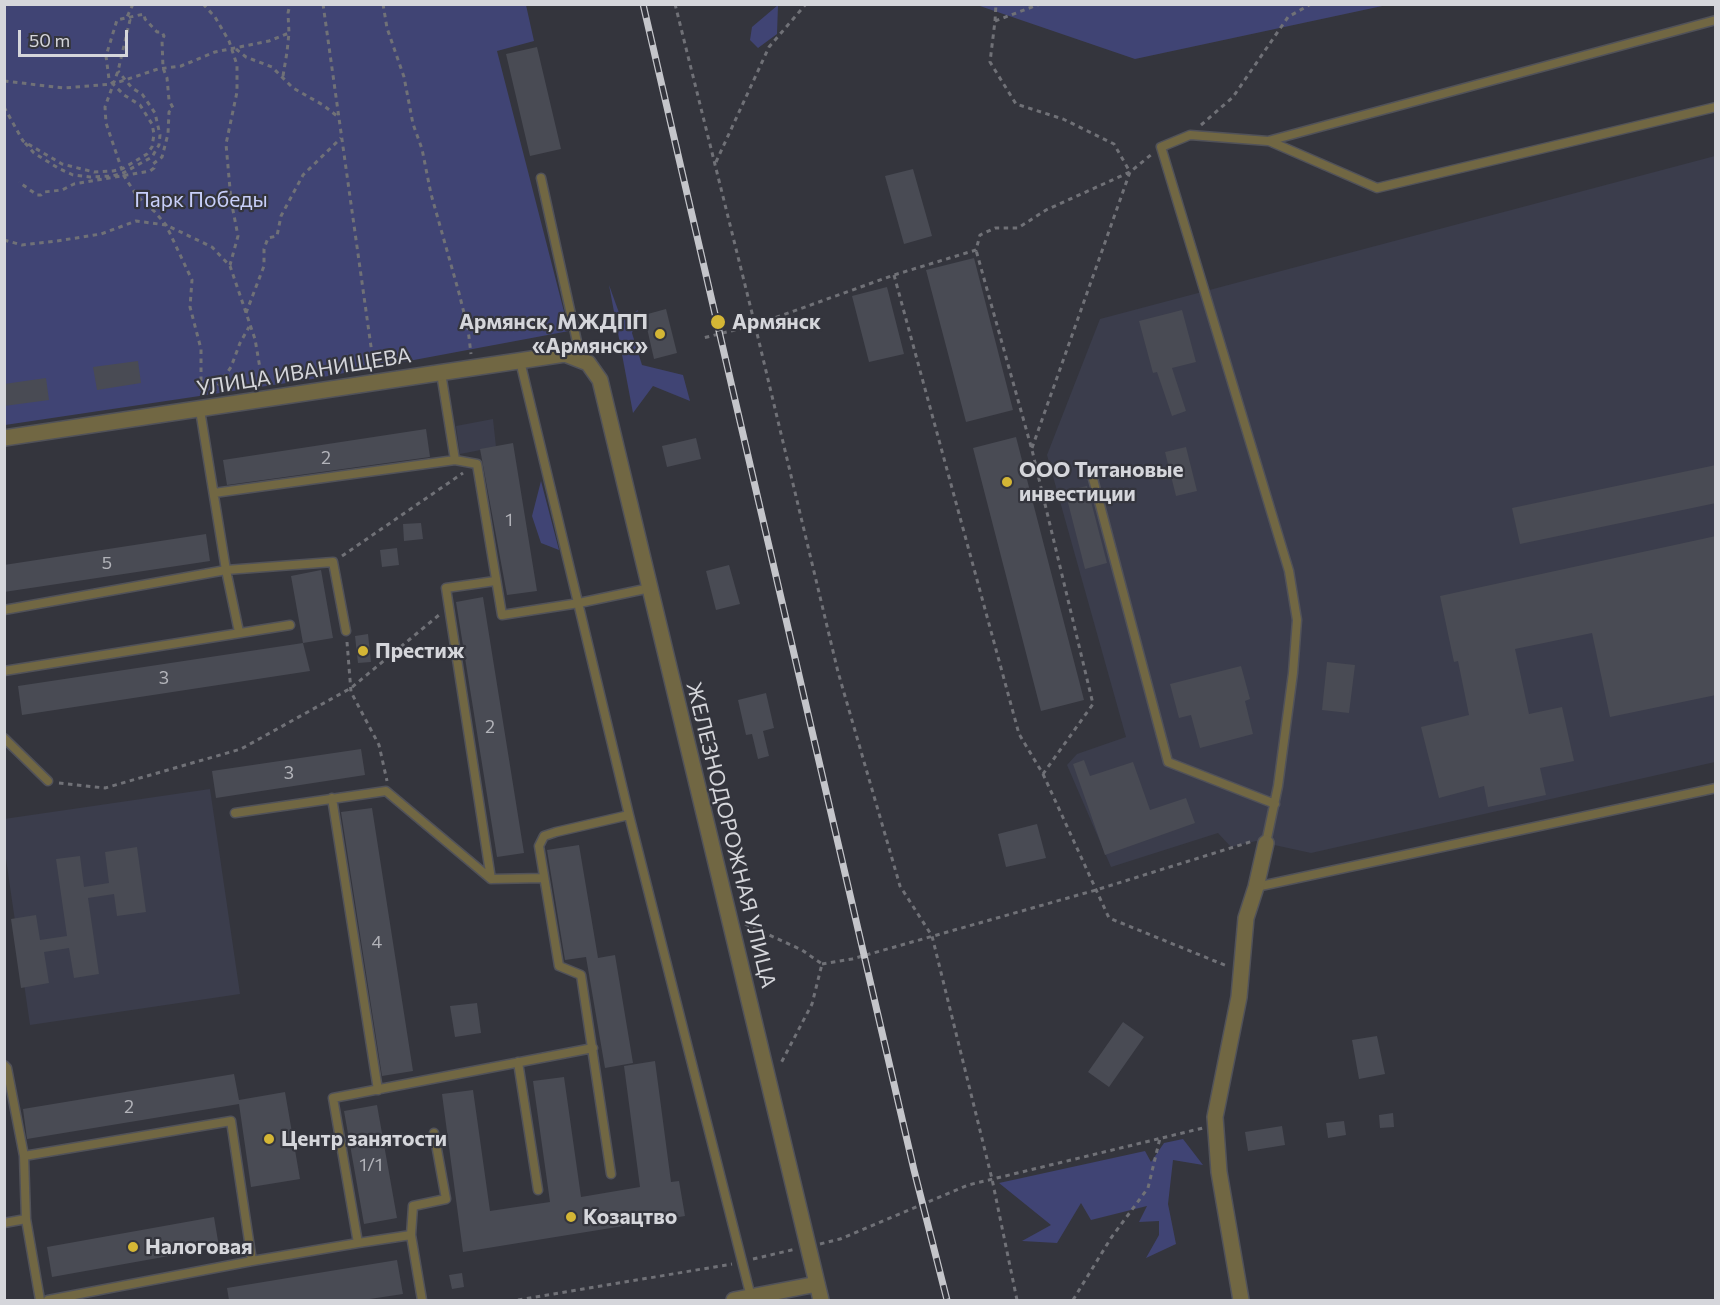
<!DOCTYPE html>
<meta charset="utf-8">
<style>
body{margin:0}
#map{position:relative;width:1720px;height:1305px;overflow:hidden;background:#34353d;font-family:Commissioner,sans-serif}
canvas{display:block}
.frame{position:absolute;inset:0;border:6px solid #d5d6db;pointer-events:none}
.scale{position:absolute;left:18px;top:30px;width:110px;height:27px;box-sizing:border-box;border:3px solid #d5d6db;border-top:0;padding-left:8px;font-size:18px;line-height:21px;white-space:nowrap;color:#d5d6db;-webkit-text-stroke:4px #34353d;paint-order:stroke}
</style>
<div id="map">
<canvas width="1720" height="1305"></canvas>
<div class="frame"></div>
<div class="scale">50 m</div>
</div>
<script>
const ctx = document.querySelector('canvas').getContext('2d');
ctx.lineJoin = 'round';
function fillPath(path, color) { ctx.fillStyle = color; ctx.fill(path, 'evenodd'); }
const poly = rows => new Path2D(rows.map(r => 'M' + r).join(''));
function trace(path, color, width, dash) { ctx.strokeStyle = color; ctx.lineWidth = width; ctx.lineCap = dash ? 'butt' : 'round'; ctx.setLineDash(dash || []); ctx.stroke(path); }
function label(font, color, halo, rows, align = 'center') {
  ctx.font = font + ' Commissioner,sans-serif'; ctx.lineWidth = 4.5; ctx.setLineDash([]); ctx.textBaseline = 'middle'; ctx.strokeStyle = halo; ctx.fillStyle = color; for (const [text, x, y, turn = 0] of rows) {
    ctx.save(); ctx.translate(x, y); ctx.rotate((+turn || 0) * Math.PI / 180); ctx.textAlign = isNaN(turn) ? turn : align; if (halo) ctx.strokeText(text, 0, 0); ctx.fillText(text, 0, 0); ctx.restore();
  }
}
fillPath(poly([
 [1715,156,1715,762,1311,853,1256,841,1231,847,1218,833,1111,867,1067,765,1077,754,1126,737,1047,455,1100,319],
 [493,419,496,447,460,454,456,426],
 [210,789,240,994,30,1025,5,852,4,819]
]), '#3b3d4c');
fillPath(poly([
 [5,5,526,5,534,41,497,51,569,331,307,380,5,425],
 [778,5,777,34,758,48,750,40,752,27],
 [977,5,1387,5,1135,59],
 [609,285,622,321,638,310,632,333,642,365,683,375,690,401,653,386,633,413],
 [541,481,559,550,541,543,532,516],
 [1183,1139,1203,1165,1173,1160,1168,1204,1176,1244,1146,1258,1159,1235,1159,1221,1139,1222,1147,1206,1091,1220,1081,1203,1057,1243,1022,1241,1051,1225,999,1183,1145,1151,1151,1162,1164,1143]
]), '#404474');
fillPath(poly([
 [537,47,561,149,530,156,506,54],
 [913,169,932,236,904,244,885,176],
 [974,258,1013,410,966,422,926,270],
 [887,287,904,354,869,362,852,296],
 [666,309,677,353,654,359,644,315],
 [1182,310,1196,362,1172,368,1186,411,1172,416,1157,372,1153,373,1139,321],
 [138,361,141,383,97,390,93,367],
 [46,378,49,400,4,406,4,384],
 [426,429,430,457,227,485,223,460],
 [1016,437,1084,700,1041,711,973,448],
 [696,438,701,459,667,467,662,446],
 [513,443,537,591,507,595,480,449],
 [1186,447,1197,491,1176,496,1165,452],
 [1716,465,1716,503,1520,544,1512,508],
 [1087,486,1107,563,1085,569,1065,491],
 [421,523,423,539,404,541,403,524],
 [206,534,210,561,4,592,4,565],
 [1716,536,1716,695,1610,717,1592,633,1515,649,1529,714,1562,707,1574,761,1540,768,1546,795,1488,807,1484,786,1439,798,1421,727,1469,715,1458,661,1454,662,1440,596],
 [397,548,399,565,382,567,380,550],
 [729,565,740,604,716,610,706,571],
 [321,570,333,638,303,643,291,576],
 [483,597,524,853,497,857,456,602],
 [368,634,371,662,358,663,355,636],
 [303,643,310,671,22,715,18,686],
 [1327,662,1355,665,1349,713,1322,710],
 [1241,666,1250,699,1245,701,1253,734,1200,748,1191,715,1179,718,1170,684],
 [766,693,774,728,763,731,769,756,758,759,752,734,746,735,738,700],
 [361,749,365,775,216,798,212,771],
 [1084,760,1090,776,1133,762,1150,810,1186,798,1195,823,1105,855,1073,764],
 [372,808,413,1071,382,1076,341,812],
 [1037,824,1046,858,1006,867,998,834],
 [579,845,598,958,615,955,633,1063,605,1068,586,957,565,960,547,850],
 [137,847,146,912,117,916,114,894,88,898,99,974,74,978,69,948,44,952,49,983,21,988,11,919,36,915,40,940,67,936,56,859,80,856,84,887,109,883,105,852],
 [477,1003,481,1033,455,1037,450,1006],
 [1123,1022,1144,1037,1109,1087,1088,1072],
 [1377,1036,1385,1074,1359,1079,1352,1040],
 [655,1061,671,1182,679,1181,685,1216,463,1252,442,1094,473,1090,490,1211,550,1202,533,1081,564,1077,581,1197,640,1187,624,1066],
 [234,1074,239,1100,285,1092,300,1179,251,1187,239,1104,27,1139,23,1109],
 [377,1105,397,1218,364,1224,344,1111],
 [1393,1113,1394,1127,1380,1128,1379,1115],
 [1344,1121,1346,1135,1328,1138,1326,1123],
 [1282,1126,1285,1145,1248,1151,1245,1132],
 [214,1217,219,1247,52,1277,47,1247],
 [397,1260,403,1294,363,1300,229,1300,227,1288],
 [462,1273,464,1287,452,1289,449,1275]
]), '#494b54');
const service = poly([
 [1269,141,1377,188,1716,107],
 [541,178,581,360],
 [520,361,629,815,751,1297],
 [441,373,455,460,477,464,502,615,579,603,650,588],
 [200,410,226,570,239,632],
 [1092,475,1168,762,1275,804],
 [214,493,455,460],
 [495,581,446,588,491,879,544,878],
 [4,610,226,570,333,562,346,631],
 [4,671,290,625],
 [4,738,48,781],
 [332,798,378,1090],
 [235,813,386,791,491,879],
 [1266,843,1278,786,1293,673,1297,620,1289,571,1161,147,1190,135,1268,141,1716,20],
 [1256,887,1716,788],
 [518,1062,538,1190],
 [4,1065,7,1068,24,1156,26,1219,40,1300],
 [24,1156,231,1121,252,1261],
 [611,1174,581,975,559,966,539,846,544,836,556,832,629,815],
 [4,1223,26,1219],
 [411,1235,413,1206,446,1199,434,1133],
 [48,1300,252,1261,358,1243],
 [422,1300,411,1235,358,1243,333,1098,593,1048]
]);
const minor = poly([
 [4,438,565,354,588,363,600,380,821,1300],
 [734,1300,817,1284],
 [1241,1300,1219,1172,1215,1117,1239,997,1246,918,1256,887,1266,843]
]);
trace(service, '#515259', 11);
trace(minor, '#515259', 18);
trace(poly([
 [133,4,127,17,130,20,118,71,105,107,106,123,124,176,137,196,155,212,166,225,192,280,190,307,201,349,201,394],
 [203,4,215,17,229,41,237,65,237,92,226,144,231,200,238,236,230,265],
 [323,4,374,368],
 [383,4,387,28,404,77,413,124,422,149,431,194,459,293,468,329,471,354],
 [675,4,755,325,703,338],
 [995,21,996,4],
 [236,49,246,57,272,67,293,88,323,105,337,116],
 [283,76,287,52,289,33,288,13,290,4],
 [4,81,64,88,113,84,109,79,106,56,117,20,144,14,145,19,157,32,162,32,164,36,162,40,163,68,167,78,169,100,173,108,169,112,168,134,162,157,153,164,154,168,150,171,74,184,62,190,44,192,41,195,37,195,19,182],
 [4,107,23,141,62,164,94,172,113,171,122,169,147,154,152,147,154,134,152,124,140,105,124,95,113,84,158,69,181,66,215,52,269,41,289,33],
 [1201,125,1233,97,1288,17,1311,4],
 [25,143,34,153,58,168,73,175,90,177,112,176,123,173,152,157,159,145,160,135,155,113,142,94,132,88,118,71],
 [716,162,769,47,806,4],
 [4,240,22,245,57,241,101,234,136,221,166,225,212,247,230,266,255,339,263,386],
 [894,275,1019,734,1043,774,1093,704,1032,450,976,250],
 [246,313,264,266,264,249,268,238,277,236,281,216,303,175,341,138],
 [213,393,231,367,240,343,249,327],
 [1032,448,1130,172,1114,144,1063,119,1016,104,990,62,995,21,1040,4],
 [342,556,463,473],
 [347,642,351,692,379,745,387,781],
 [1043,774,1109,918,1227,966],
 [59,783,105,788,241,749,351,688,439,615],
 [745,924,802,950,822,964,812,1004,780,1065],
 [822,964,852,959,1096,890,1253,841],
 [820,1244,840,1239,968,1185,1203,1128],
 [753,1259,796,1249],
 [518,1300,732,1264],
 [1017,1300,992,1179,932,936,900,886,838,672,755,325,894,275,976,250,980,235,995,228,1018,228,1046,210,1130,172,1152,154],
 [1073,1300,1111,1238,1148,1188,1160,1138]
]), '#707177', 3, [4.5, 4.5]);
trace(service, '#716743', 8);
trace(minor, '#716743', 15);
const rail = poly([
 [643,4,914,1170,947,1300]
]);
trace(rail, '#c4c5ca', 7);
trace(rail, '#34353d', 4.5, [14]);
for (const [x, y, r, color] of [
 [718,322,8,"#d4b635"],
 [660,334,6,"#d4b635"],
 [1007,482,6,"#d4b635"],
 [363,651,6,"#d4b635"],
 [269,1139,6,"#d4b635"],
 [571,1217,6,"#d4b635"],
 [133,1247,6,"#d4b635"]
]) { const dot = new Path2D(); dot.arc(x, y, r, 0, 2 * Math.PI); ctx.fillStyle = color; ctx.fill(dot); trace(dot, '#34353d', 2); }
label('18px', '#b2b3b9', null, [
 ["2",326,458],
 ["1",509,520],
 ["5",107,563],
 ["3",164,678],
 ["2",490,727],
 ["3",289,773],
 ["4",377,942],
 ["2",129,1107],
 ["1/1",371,1165]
]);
label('21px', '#c8cff9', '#34353d', [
 ["Парк Победы",201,200]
]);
label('bold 21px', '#d5d6db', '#34353d', [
 ["Армянск, МЖДПП",648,322,"right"],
 ["«Армянск»",648,346,"right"],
 ["Армянск",732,322],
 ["ООО Титановые",1019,470],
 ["инвестиции",1019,494],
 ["Престиж",375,651],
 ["Центр занятости",281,1139],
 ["Козацтво",583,1217],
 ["Налоговая",145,1247]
], 'left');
label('21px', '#d5d6db', '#34353d', [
 ["УЛИЦА ИВАНИЩЕВА",304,372,-9],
 ["ЖЕЛЕЗНОДОРОЖНАЯ УЛИЦА",731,835,76]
]);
</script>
